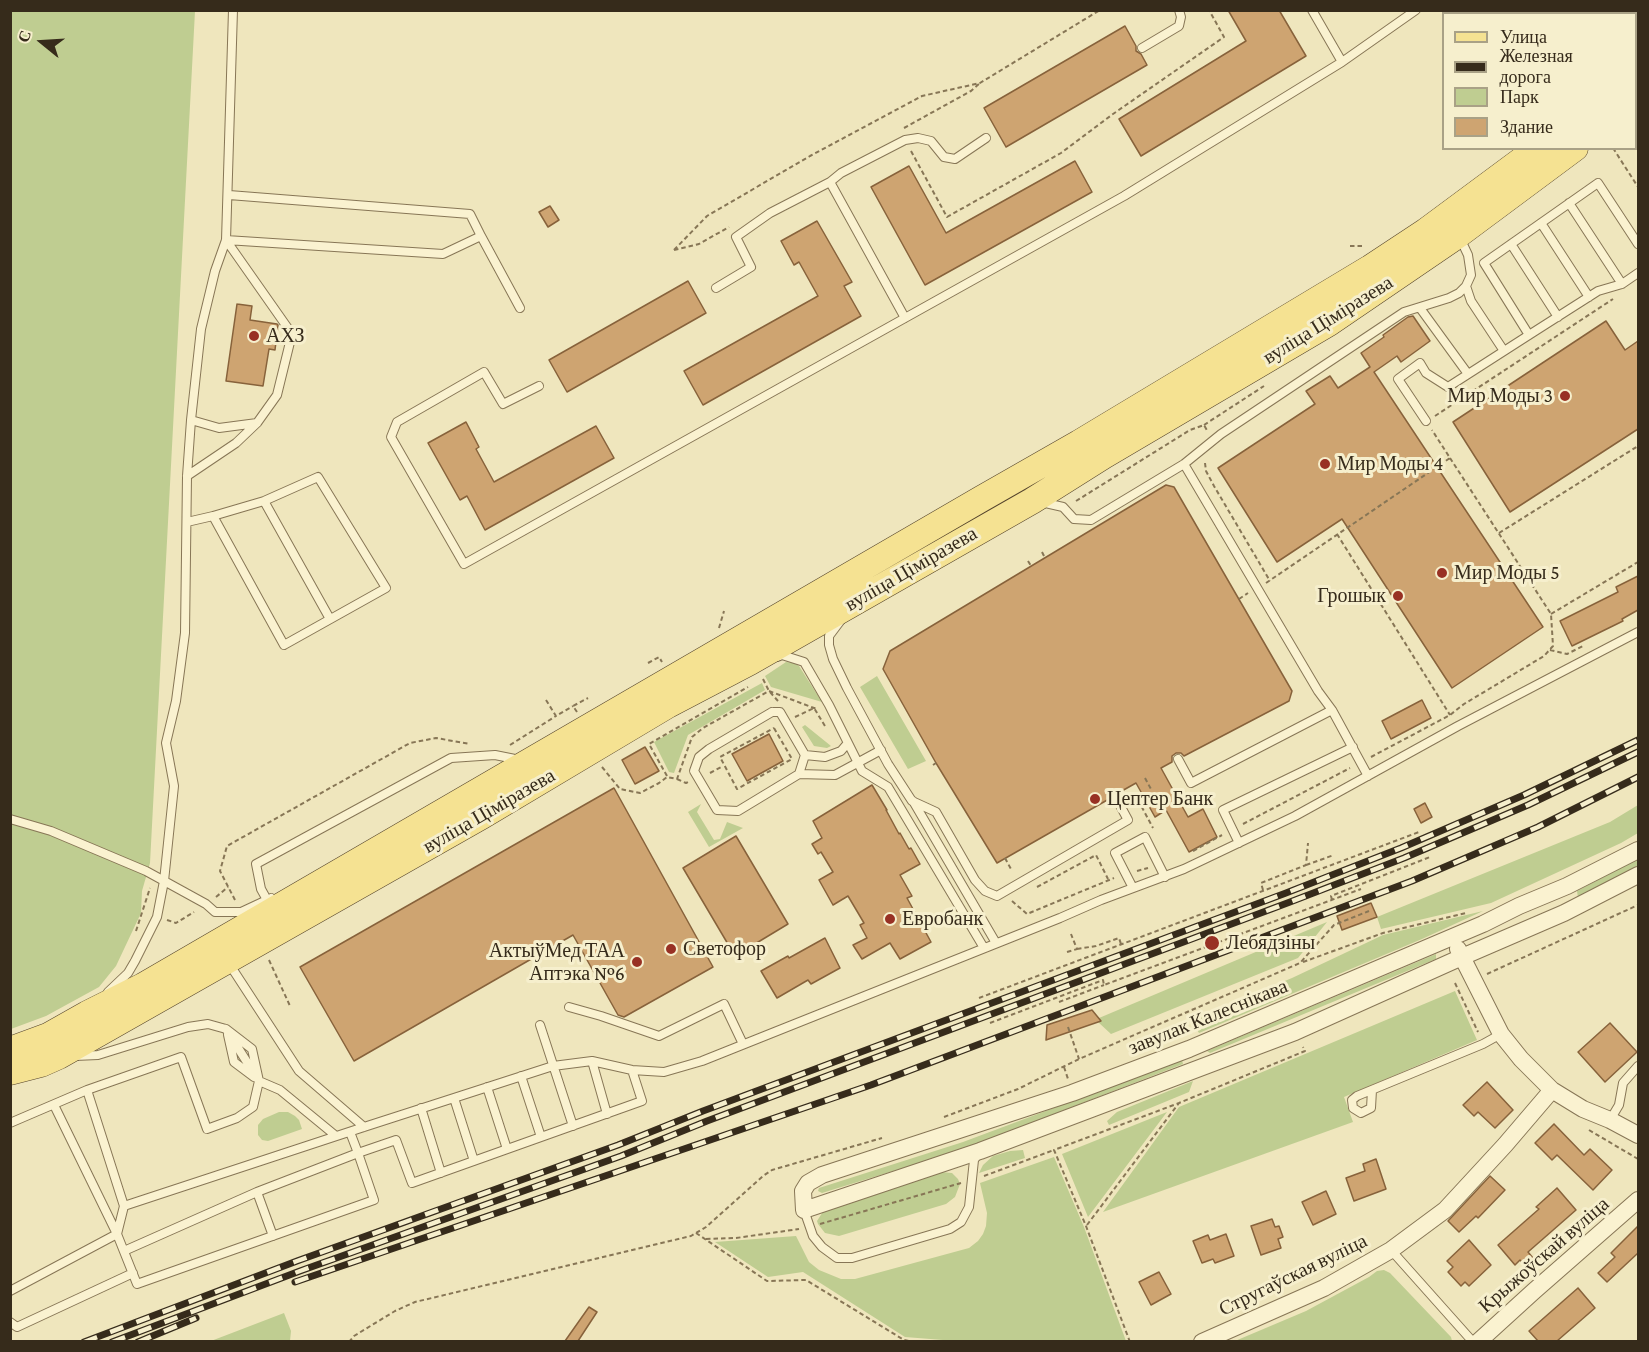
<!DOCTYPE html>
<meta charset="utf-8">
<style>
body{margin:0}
#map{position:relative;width:1649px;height:1352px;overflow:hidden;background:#efe6bd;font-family:"Crimson Pro",serif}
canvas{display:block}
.frame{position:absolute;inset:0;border:12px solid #362b1b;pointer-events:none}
.legend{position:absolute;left:1442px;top:12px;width:195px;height:138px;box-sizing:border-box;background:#f6efcd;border:2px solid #a9a186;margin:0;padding:8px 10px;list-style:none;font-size:18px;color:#362b1b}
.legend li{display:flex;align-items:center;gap:12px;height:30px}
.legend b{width:30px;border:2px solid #a9a186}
.north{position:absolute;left:12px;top:12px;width:60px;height:60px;-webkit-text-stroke:4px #f6efcd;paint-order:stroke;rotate:288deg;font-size:16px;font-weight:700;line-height:24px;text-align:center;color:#362b1b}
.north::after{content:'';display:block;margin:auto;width:21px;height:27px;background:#362b1b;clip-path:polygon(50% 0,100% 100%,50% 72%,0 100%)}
</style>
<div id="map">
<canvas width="1649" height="1352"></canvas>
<div class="frame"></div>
<ul class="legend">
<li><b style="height:8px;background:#f5e292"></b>Улица</li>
<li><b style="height:8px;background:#362b1b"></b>Железная дорога</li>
<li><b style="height:16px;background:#bfcd91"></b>Парк</li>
<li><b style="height:16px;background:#cea471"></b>Здание</li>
</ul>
<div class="north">С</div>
</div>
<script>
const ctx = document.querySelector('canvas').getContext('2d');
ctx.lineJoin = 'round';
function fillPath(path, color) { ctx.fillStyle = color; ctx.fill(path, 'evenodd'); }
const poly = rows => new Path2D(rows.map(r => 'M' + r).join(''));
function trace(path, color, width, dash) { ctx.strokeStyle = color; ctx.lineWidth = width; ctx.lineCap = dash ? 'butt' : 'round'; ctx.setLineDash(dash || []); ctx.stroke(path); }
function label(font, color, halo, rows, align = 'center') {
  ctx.font = font + ' "Crimson Pro",serif'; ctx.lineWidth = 6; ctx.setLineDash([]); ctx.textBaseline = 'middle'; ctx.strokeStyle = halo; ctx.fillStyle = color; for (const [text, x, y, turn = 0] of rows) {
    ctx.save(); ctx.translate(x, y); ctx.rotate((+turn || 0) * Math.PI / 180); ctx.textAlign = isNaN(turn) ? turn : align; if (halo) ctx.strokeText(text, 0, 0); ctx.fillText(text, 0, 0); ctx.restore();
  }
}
fillPath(poly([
 [10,11,195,11,150,863,142,891,141,913,116,966,99,987,46,1016,11,1029],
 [786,662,794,663,799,666,822,702,771,687,765,676],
 [877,676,926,761,908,769,860,687],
 [762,683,765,690,688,735,674,773,669,772,654,742],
 [805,725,831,746,827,748,814,746,802,727],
 [701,804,697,812,714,840,720,839,727,822,743,828,709,847,688,812],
 [1638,805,1638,833,1621,843,1491,903,1381,929,1377,917,1610,822],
 [1638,859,1638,866,1578,898,1577,891],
 [1483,911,1422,939,1199,1033,1196,1028,1194,1019,1292,978,1383,935],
 [1327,922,1298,958,1111,1034,1098,1022,1099,1018],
 [1436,954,1436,959,1210,1053,1207,1051],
 [1455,991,1477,1040,1344,1097,1353,1122,1103,1212,1179,1107],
 [1182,1060,1183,1064,961,1150,822,1193,818,1191,819,1188,963,1142],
 [1193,1081,1189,1092,1109,1125,1107,1121,1117,1112],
 [279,1112,288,1112,295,1116,299,1120,302,1129,268,1141,262,1140,258,1135,258,1125,263,1119],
 [1167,1112,1088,1217,1062,1154],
 [1023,1150,1025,1158,979,1173,983,1165,993,1156,1010,1151],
 [1054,1157,1084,1227,1126,1341,968,1342,905,1337,803,1272,768,1277,715,1242,796,1236,809,1262,819,1270,841,1279,855,1279,969,1248,978,1241,983,1234,986,1226,987,1213,980,1183],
 [941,1172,952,1173,958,1179,960,1184,955,1197,946,1204,839,1236,825,1233,818,1224,817,1221,824,1210],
 [1384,1270,1390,1273,1451,1337,1452,1341,1235,1341,1306,1311,1369,1277,1377,1271],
 [284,1313,291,1331,290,1341,211,1341]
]), '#bfcd91');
const building = poly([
 [1228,10,1279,10,1306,56,1141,156,1119,119,1246,41,1228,10],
 [1125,26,1136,46,1136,51,1141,54,1147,65,1006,147,984,108,1125,26],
 [1075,161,1092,192,925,285,871,187,909,166,946,233,1075,161],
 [550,206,559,220,548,227,539,212,550,206],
 [817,221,852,282,844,286,861,316,703,405,684,371,818,296,799,262,794,265,781,241,817,221],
 [688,281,706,313,567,392,549,360,688,281],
 [237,304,252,306,250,320,277,324,278,325,275,350,269,349,263,386,226,381,237,304],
 [1413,316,1430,341,1401,362,1397,356,1374,372,1543,627,1452,688,1342,519,1277,562,1218,468,1315,404,1306,391,1330,376,1338,388,1370,367,1361,353,1384,337,1383,335,1408,317,1413,316],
 [1606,321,1625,350,1638,341,1638,429,1510,512,1453,422,1606,321],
 [466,422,479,447,476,449,494,482,596,426,614,458,485,530,467,496,460,500,428,443,466,422],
 [1166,485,1174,487,1292,691,1289,701,1184,756,1181,753,1176,753,1172,756,1172,762,1161,768,1188,817,1203,809,1217,837,1189,852,1166,810,1155,817,1136,783,1120,792,1116,790,1111,791,1109,795,1109,799,997,863,936,763,883,669,890,651,1166,485],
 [1638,576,1638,610,1622,619,1623,621,1572,646,1560,621,1618,592,1616,587,1638,576],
 [1422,700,1431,718,1391,739,1382,721,1422,700],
 [769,734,783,761,747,781,732,754,769,734],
 [645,747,659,771,635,784,622,760,645,747],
 [872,785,887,810,886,810,899,834,900,833,909,849,911,848,920,864,900,875,912,896,907,898,931,942,900,959,890,943,862,959,853,945,867,938,860,925,864,923,848,896,833,905,819,880,833,872,821,852,818,854,812,844,822,838,813,821,872,785],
 [614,788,713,967,624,1017,618,1015,573,935,354,1061,300,967,614,788],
 [1425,803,1432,817,1421,823,1414,809,1425,803],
 [736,836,788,924,735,956,683,868,736,836],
 [1371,903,1377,917,1342,930,1337,916,1371,903],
 [825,938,840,968,811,984,808,980,777,998,761,971,788,956,789,958,825,938],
 [1092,1010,1101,1021,1046,1040,1047,1025,1092,1010],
 [1610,1023,1637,1052,1605,1082,1578,1052,1610,1023],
 [1487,1082,1513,1110,1495,1128,1478,1112,1474,1116,1463,1105,1487,1082],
 [1554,1124,1584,1155,1590,1149,1612,1170,1593,1190,1557,1155,1552,1160,1535,1143,1554,1124],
 [1376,1159,1386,1189,1354,1201,1346,1178,1365,1171,1363,1164,1376,1159],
 [1490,1176,1505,1190,1478,1218,1476,1216,1459,1232,1448,1221,1490,1176],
 [1557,1188,1576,1210,1528,1252,1533,1258,1525,1266,1520,1260,1515,1265,1498,1245,1539,1209,1536,1207,1557,1188],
 [1326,1191,1336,1214,1313,1225,1302,1202,1326,1191],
 [1272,1219,1275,1227,1279,1226,1283,1237,1278,1239,1281,1248,1261,1255,1251,1226,1272,1219],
 [1638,1226,1638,1253,1607,1282,1598,1273,1615,1257,1611,1253,1638,1226],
 [1226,1234,1234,1256,1215,1263,1213,1259,1202,1263,1193,1241,1208,1235,1210,1240,1226,1234],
 [1469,1240,1491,1265,1469,1286,1465,1282,1461,1286,1448,1272,1453,1267,1447,1261,1469,1240],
 [1159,1272,1171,1294,1151,1305,1139,1282,1159,1272],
 [1578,1288,1595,1308,1557,1341,1538,1341,1529,1331,1578,1288],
 [589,1307,597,1312,578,1341,565,1341,589,1307]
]);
fillPath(building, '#cea471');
trace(building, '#87623b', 1.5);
const lane = poly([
 [1312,10,1342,62],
 [1142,48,1179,26,1181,17,1179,10],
 [986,138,955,159,944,157,931,141,918,138,905,140,841,173,830,182,905,318,1124,196,1342,62,1416,10],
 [1569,203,1622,284],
 [1541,223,1589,297],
 [481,236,520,308],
 [226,240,443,254,481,236,470,214,229,195],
 [1511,244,1558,317],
 [1638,244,1598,183,1484,263,1529,335,1598,291,1622,284,1638,273],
 [1466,286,1471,301,1504,351],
 [716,288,751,267,736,237,770,213,830,182],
 [1420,308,1468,374],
 [539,386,503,404,484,372,397,422,391,437,464,564,905,318],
 [191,420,219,428,257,423],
 [1426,421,1398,379,1420,363,1426,373,1448,387,1529,335],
 [1184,464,1318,691,1332,710,1368,776],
 [187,476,236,443,257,423,277,395,292,334,226,240],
 [264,501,330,619],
 [1041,502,1063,507,1074,519,1091,520,1184,464,1221,434,1404,312,1449,298,1459,293,1466,286,1471,275,1468,255,1460,238],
 [187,522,213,516,284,645,386,588,318,477,264,501,213,516],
 [841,620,829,636,829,645,833,659,847,688,888,764,912,801,936,812,975,880,985,891,997,896,1128,820,1115,796],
 [777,657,782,655,804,662,829,705,862,771,888,787,984,948],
 [772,712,780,712,805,755,799,774,738,811,717,810,694,771,699,757,709,749,772,712],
 [805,755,825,757,841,751,847,744],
 [1178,759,1191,783,1332,710],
 [799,774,835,775,881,750],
 [913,801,996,943],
 [10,819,51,831,146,871,206,904,215,912,241,912,271,898],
 [1239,843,1223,810,1353,747],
 [1133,888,1115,853,1145,837,1165,877],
 [271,907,261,889,256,864,451,758,495,755,520,760],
 [228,962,299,1071,364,1127],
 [108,992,128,973,135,961,157,917,164,881,174,786,166,743,176,701,185,633,187,476,191,420,201,329,215,271,226,240,233,10],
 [569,1007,601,1016,659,1036,724,1004,743,1044],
 [540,1025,573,1126],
 [226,1029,252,1049,259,1081,253,1107,237,1118,207,1129,181,1057,87,1090,124,1206,364,1127,553,1066,592,1061,632,1070,664,1072,702,1061,1060,918,1101,900,1184,869,1295,816,1458,726,1638,632],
 [228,1035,234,1062,254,1077],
 [75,1056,98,1055,188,1027,208,1024,226,1029,259,1081,280,1090,336,1136],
 [592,1061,607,1114],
 [521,1076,541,1137],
 [487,1087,507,1149],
 [1372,1090,1371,1108,1361,1113,1353,1108,1352,1100,1357,1096,1483,1044,1501,1034],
 [454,1098,474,1161],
 [421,1108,441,1173],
 [1610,1120,1619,1105,1623,1083,1638,1066],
 [10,1123,87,1090],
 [350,1132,358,1153,396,1140,412,1183,642,1101,632,1070],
 [124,1206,117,1234,137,1284,374,1200,358,1153,257,1192],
 [804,1210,813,1236,822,1247,837,1258,852,1258,950,1229,961,1222,969,1207,974,1160,978,1154],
 [1391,1250,1473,1342],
 [124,1251,257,1192,273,1236],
 [10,1291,117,1234,54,1105],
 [10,1322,17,1327,133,1273]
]);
const street = poly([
 [1638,850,1567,886,1519,906,1483,924,1189,1049,1072,1093,822,1175,808,1183,803,1191,804,1210,980,1151,1295,1032,1462,957,1564,913,1638,875],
 [1458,949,1501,1034,1521,1059,1552,1090,1583,1109,1610,1120,1638,1135],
 [1202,1342,1324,1288,1391,1250,1445,1210,1505,1145,1552,1090],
 [1478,1342,1534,1291,1638,1200]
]);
const primary = poly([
 [1636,75,1638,73],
 [1636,104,1638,102],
 [10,1050,48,1036,87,1014,143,986,981,499,1079,443,1370,268,1426,231,1538,148],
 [10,1072,41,1064,59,1056,482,816,668,705,750,662,1032,501,1105,455,1329,323,1458,235,1575,148]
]);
trace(lane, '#877656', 10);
trace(street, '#877656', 18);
trace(primary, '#54432b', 27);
trace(poly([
 [904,128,971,91,979,84],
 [1613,148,1638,187],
 [911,151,947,217,1061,153,1113,114,1224,37,1209,10],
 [1350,246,1365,246],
 [674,250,707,216,810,156,922,96,980,83,1100,10],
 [674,250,699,244,729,227],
 [1435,416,1613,299],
 [1204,425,1264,386],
 [1205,463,1206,471,1214,486,1270,581],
 [1076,501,1190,430,1204,425,1208,432],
 [1499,533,1638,446],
 [1337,534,1450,715],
 [1042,552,1045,558],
 [1028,561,1031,566],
 [1266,583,1450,458,1432,430],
 [1239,599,1248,593],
 [1551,614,1638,562],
 [719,628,724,611],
 [1550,650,1567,654,1583,646],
 [648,663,659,657,662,662],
 [763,679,769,691,778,701],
 [546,700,556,716,573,706],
 [577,712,573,706,588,698],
 [795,717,814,708,825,726],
 [774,728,792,759,737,789,720,757,774,728],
 [510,745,556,716],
 [1371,757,1450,715,1464,704,1544,656,1553,646,1551,614,1450,458],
 [933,765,936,763],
 [602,767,620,789,640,793,659,783,667,777,677,779,692,737,703,728,769,691,814,708,817,708],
 [710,773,723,766],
 [667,776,649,744,748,687],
 [1145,778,1152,791],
 [677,779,686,783,688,782],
 [1138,800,1153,828],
 [1243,824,1350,768],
 [1193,851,1222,835],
 [1005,858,1012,871],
 [1306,865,1334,855],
 [1137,871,1148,868],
 [1037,887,1096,855,1108,879],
 [1263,890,1261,883,1306,865,1308,843],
 [216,897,228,887],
 [235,900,220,871,227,846,410,743,436,738,470,744],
 [1332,900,1331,896,1430,857],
 [1012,901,1027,914,1114,878],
 [167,920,176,923,194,912],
 [136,931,150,888],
 [1077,949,1096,946,1119,938,1121,944],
 [1067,952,1077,949,1071,934],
 [269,960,290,1006],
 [1303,962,1383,933,1466,913],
 [1487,974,1638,905],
 [1455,983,1478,1032],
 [979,998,1419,832],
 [1059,1002,1104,985],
 [990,1023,1103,980,1104,985,1361,889],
 [1068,1027,1079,1059],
 [1064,1067,1068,1079],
 [944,1117,1018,1089,1079,1059,1300,963,1334,925,1369,911],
 [1589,1130,1638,1159],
 [984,1176,1054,1150],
 [820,1224,961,1183],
 [1087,1225,1179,1103],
 [696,1233,767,1281,806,1280,904,1340,915,1342],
 [706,1239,736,1238,799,1229],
 [349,1342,354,1336,395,1311,415,1302,691,1236,706,1227,763,1176,772,1170,882,1138],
 [1130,1342,1086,1226,1054,1150,1179,1103,1305,1051,1303,1047]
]), '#877656', 2, [4.5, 3]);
trace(lane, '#faf2d0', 8);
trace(street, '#faf2d0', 16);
trace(primary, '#f5e292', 26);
const rail = poly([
 [295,1282,871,1085,1412,881,1538,827,1638,777],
 [84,1342,297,1261,618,1145,703,1111,1286,893,1401,848,1524,795,1638,740],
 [112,1342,300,1271,621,1156,707,1121,1290,902,1404,858,1528,805,1638,752],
 [138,1342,196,1318]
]);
trace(rail, '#362b1b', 7);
trace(rail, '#f6efcd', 4.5, [14]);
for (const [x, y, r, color] of [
 [254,336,6,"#983124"],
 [1565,396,6,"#983124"],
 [1325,464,6,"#983124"],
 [1442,573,6,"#983124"],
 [1398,596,6,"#983124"],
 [1095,799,6,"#983124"],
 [890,919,6,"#983124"],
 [1212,943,8,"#983124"],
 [671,949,6,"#983124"],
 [637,962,6,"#983124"]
]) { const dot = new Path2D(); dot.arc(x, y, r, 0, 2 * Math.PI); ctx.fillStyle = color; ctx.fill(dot); trace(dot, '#f6efcd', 2); }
label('20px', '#362b1b', '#f6efcd', [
 ["вуліца Ціміразева",1328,320,-32],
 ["вуліца Ціміразева",911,569,-30],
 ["вуліца Ціміразева",489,811,-30],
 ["завулак Калеснікава",1208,1017,-22],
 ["Крыжоўскай вуліца",1544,1255,-41],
 ["Стругаўская вуліца",1293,1275,-26]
]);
label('20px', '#362b1b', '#f6efcd', [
 ["АХЗ",266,336],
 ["Мир Моды 3",1553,396,"right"],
 ["Мир Моды 4",1337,464],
 ["Мир Моды 5",1454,573],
 ["Грошык",1386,596,"right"],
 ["Цептер Банк",1107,799],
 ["Евробанк",902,919],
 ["Лебядзіны",1226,943],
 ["Светофор",683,949],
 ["АктыўМед ТАА",625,951,"right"],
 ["Аптэка №6",625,974,"right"]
], 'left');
</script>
